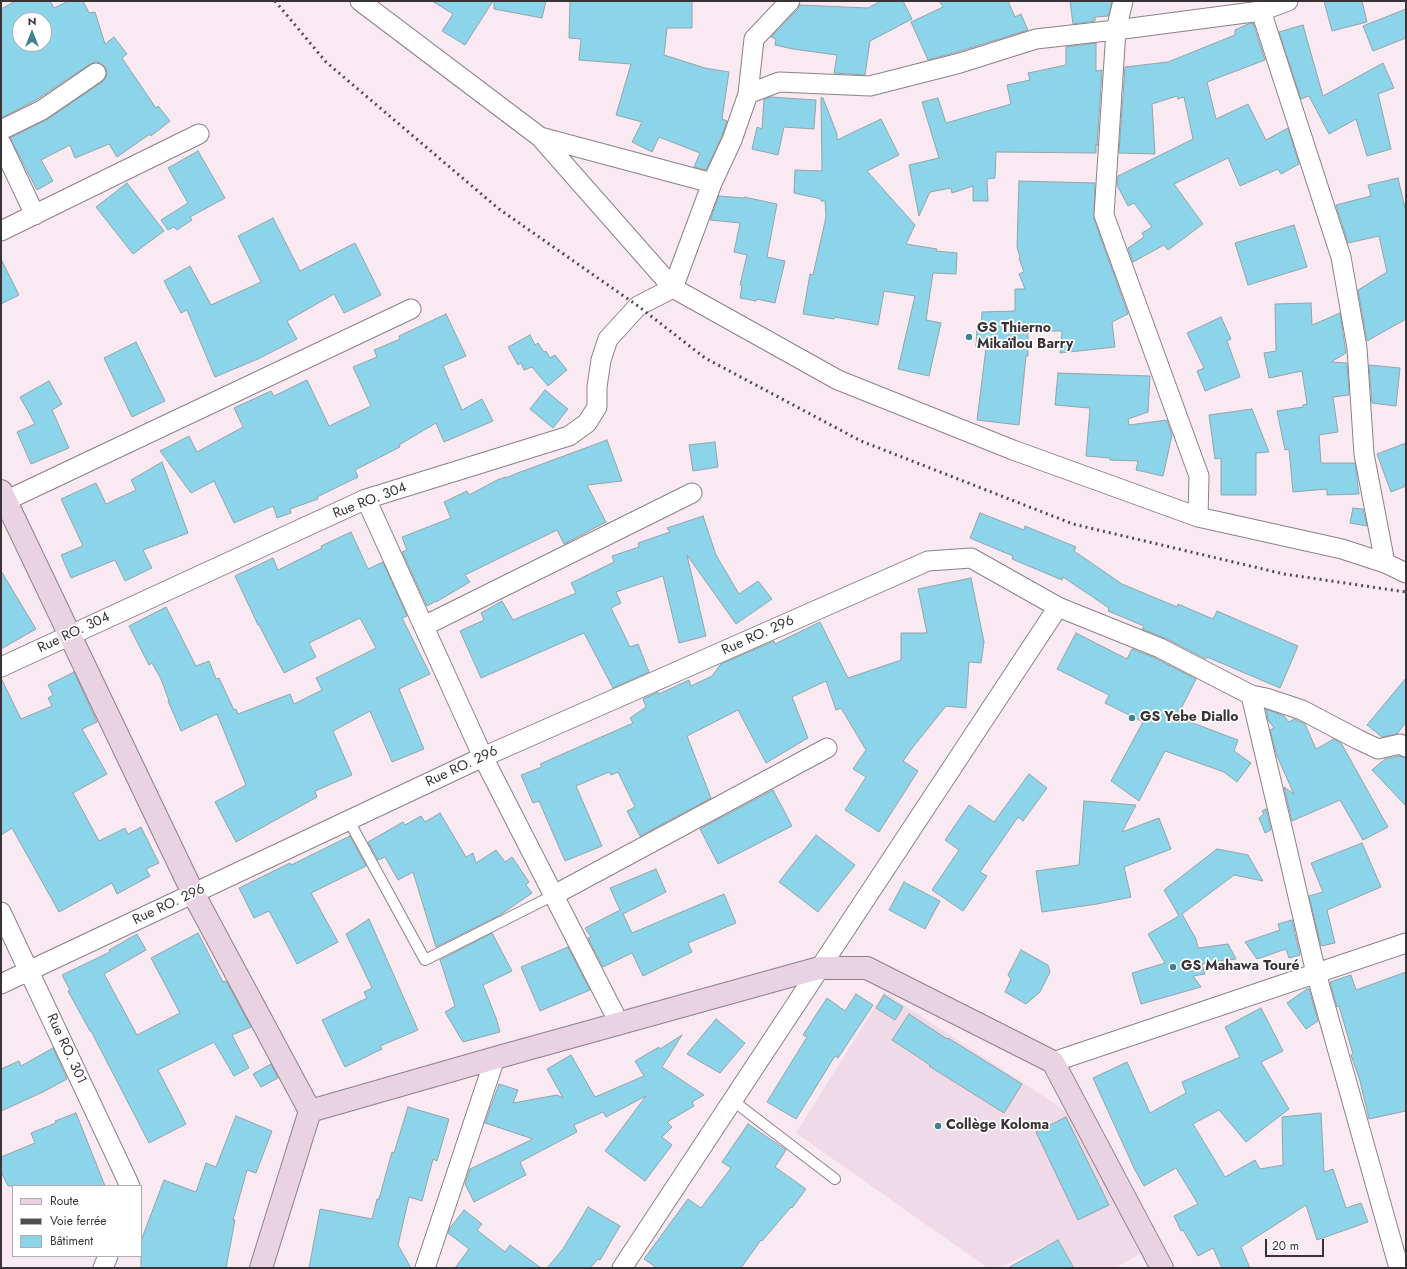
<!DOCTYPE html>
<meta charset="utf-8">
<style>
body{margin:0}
#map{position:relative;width:1407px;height:1269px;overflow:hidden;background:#f8e9f2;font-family:Jost,sans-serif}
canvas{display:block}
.frame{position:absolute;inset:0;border:2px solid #393337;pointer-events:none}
.legend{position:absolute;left:12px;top:1185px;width:130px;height:72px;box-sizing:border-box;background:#fff;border:1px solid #b0adaf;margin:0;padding:5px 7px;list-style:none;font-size:12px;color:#393337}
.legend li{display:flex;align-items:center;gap:8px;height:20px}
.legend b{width:20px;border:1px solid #b0adaf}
.north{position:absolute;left:12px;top:12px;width:40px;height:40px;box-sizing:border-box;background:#fff;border:1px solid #b0adaf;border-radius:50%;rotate:0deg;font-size:11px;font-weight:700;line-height:16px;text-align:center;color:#393337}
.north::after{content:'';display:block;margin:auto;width:14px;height:18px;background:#408293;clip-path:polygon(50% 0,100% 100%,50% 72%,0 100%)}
.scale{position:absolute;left:1265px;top:1239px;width:59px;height:18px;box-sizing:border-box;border:2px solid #393337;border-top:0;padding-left:5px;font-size:12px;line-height:14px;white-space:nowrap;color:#393337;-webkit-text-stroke:3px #fff;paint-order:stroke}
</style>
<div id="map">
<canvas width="1407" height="1269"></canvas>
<div class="frame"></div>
<ul class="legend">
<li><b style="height:5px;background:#e9d2e1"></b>Route</li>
<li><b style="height:5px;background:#524b4f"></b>Voie ferrée</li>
<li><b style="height:11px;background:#8bd4e9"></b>Bâtiment</li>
</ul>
<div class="north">N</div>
<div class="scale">20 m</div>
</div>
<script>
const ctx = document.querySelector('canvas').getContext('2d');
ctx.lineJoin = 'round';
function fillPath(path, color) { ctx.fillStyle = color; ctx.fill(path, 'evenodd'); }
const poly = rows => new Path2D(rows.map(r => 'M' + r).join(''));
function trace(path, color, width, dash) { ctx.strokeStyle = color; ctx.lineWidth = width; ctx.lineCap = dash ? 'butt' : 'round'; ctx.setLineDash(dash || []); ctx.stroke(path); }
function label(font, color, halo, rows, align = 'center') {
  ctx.font = font + ' Jost,sans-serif'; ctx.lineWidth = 3.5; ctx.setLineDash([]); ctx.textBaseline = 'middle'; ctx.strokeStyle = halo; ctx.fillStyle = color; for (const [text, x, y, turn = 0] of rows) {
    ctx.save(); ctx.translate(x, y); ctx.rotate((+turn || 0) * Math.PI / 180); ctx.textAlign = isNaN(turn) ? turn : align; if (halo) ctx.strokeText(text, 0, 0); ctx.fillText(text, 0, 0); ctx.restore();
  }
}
fillPath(poly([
 [884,992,1057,1105,1072,1118,1140,1254,1115,1268,1075,1268,1058,1240,999,1268,988,1268,796,1133]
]), '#f0dae7');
const building = poly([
 [16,1,50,1,54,8,69,1,83,1,89,13,95,12,105,44,114,37,127,54,122,58,156,108,158,106,170,121,151,136,150,134,117,157,109,144,75,158,70,145,41,160,53,181,37,190,10,138,48,119,102,82,106,77,107,72,105,67,101,63,96,62,90,64,36,100,1,118,1,9,16,1],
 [20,20,44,20,44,44,20,44,20,20],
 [432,1,493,1,465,45,442,31,453,14,432,1],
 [494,1,546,1,542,18,494,9,494,1],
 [570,1,692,1,692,28,667,28,664,55,705,68,729,72,722,119,727,121,722,136,706,170,694,167,700,153,659,137,652,152,632,142,642,122,616,115,631,64,579,60,581,39,569,38,570,1],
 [881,1,903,1,912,19,870,41,865,75,834,73,837,55,793,49,775,45,776,39,771,37,798,9,800,5,868,8,881,1],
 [939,1,1008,1,1015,17,1021,14,1028,30,957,52,928,60,911,22,943,7,939,1],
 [1070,1,1112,1,1108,16,1095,17,1095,21,1073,24,1070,1],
 [1324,1,1362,1,1367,22,1332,31,1324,1],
 [1406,9,1406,38,1373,51,1363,26,1406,9],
 [1253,23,1265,60,1207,82,1216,119,1248,104,1266,140,1288,128,1299,164,1281,174,1278,169,1240,186,1228,158,1174,184,1203,224,1168,250,1164,245,1133,262,1128,248,1144,237,1142,233,1152,227,1134,203,1128,206,1117,185,1118,176,1193,139,1184,97,1178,99,1177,96,1152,104,1155,154,1119,153,1125,67,1168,62,1235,35,1235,30,1248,24,1253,23],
 [1303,25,1323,96,1383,63,1394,88,1378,94,1391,149,1367,156,1356,119,1329,134,1309,96,1301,99,1279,32,1303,25],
 [1096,43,1096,71,1102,70,1097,146,1096,144,1096,153,996,152,995,178,987,179,988,201,973,201,973,186,952,193,951,188,930,192,919,216,909,165,939,158,922,102,938,98,946,123,1011,104,1007,85,1030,80,1028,73,1066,65,1066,47,1096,43],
 [771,97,816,100,814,129,784,127,778,155,752,149,757,127,762,129,764,99,771,97],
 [821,98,823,98,837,134,837,140,881,119,899,155,867,171,915,225,906,244,937,249,936,251,957,253,956,274,933,273,926,320,941,323,929,376,898,369,915,296,884,291,878,325,835,317,834,319,803,314,810,274,813,275,826,217,825,201,821,201,821,199,794,193,795,170,822,171,821,98],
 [198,151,225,198,190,217,192,220,177,230,174,227,168,230,161,220,188,203,168,168,198,151],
 [1398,178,1406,212,1406,319,1367,341,1358,290,1387,272,1379,236,1348,243,1336,205,1371,196,1368,185,1398,178],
 [1019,181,1095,183,1094,219,1128,314,1112,322,1115,347,1060,353,1062,331,1028,331,1028,356,1026,356,1019,425,977,420,986,348,976,347,977,327,981,327,982,312,1015,311,1015,289,1025,289,1019,274,1024,272,1019,258,1020,257,1017,247,1019,181],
 [127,183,164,231,133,254,96,207,127,183],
 [719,196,744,198,744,197,777,204,767,257,785,261,775,303,757,299,756,301,740,298,742,285,740,285,747,255,734,252,740,223,710,220,719,196],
 [273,218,300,271,355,243,381,295,344,313,334,294,287,321,297,339,258,359,215,377,187,310,181,313,164,281,190,266,211,305,261,282,238,236,273,218],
 [1294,225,1307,267,1248,285,1235,243,1294,225],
 [1,259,19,295,1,304,1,259],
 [1311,303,1312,325,1340,313,1346,353,1331,362,1347,363,1349,395,1333,397,1338,432,1319,435,1321,463,1355,463,1359,494,1327,495,1327,489,1293,492,1289,449,1285,450,1277,411,1303,407,1303,405,1307,404,1302,371,1269,378,1264,353,1276,351,1275,304,1311,303],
 [446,314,466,356,443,366,462,410,482,399,493,421,444,442,436,423,399,445,400,447,355,470,358,477,317,497,318,499,290,509,291,513,277,518,273,506,234,523,214,481,191,493,160,451,189,436,197,452,243,427,234,408,271,391,274,396,307,380,329,426,371,406,353,367,377,357,374,350,400,339,399,336,446,314],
 [1221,317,1231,339,1227,341,1240,377,1205,391,1197,371,1204,368,1187,333,1221,317],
 [530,335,535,345,538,343,544,352,546,351,550,358,555,355,567,370,548,386,532,367,524,370,521,363,518,365,508,347,530,335],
 [136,342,165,401,132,417,104,358,136,342],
 [1369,365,1400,368,1396,406,1372,403,1369,365],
 [1058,373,1150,376,1148,412,1128,419,1129,425,1167,420,1172,435,1163,476,1136,470,1138,461,1110,460,1110,458,1086,456,1090,408,1055,405,1058,373],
 [49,381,62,404,52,410,69,448,31,464,17,432,35,424,20,397,49,381],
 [545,390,568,409,553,428,530,409,545,390],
 [1252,409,1269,452,1256,453,1256,495,1221,495,1221,458,1215,459,1209,415,1252,409],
 [607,440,622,481,587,485,606,522,564,544,557,530,465,575,470,582,436,602,436,601,427,606,402,552,407,550,402,537,451,518,444,502,467,491,469,495,497,480,506,477,506,478,515,474,607,440],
 [715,442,718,467,693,471,689,445,715,442],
 [1406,443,1406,486,1391,492,1377,454,1406,443],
 [162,462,188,533,143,550,152,568,125,581,115,560,71,578,61,555,83,546,61,499,96,483,106,504,136,490,131,480,162,462],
 [1353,508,1363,509,1367,526,1350,523,1353,508],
 [980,513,1024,530,1025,526,1076,547,1074,551,1122,584,1177,607,1178,604,1213,619,1217,611,1298,646,1280,688,1207,657,1206,659,1165,638,1142,629,1144,626,1108,611,1109,608,1063,577,1062,580,1012,559,1013,556,970,538,980,513],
 [703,516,716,555,739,594,758,581,772,599,736,624,687,555,706,636,679,643,663,576,616,592,621,603,611,608,630,647,638,644,649,672,613,688,584,633,481,678,460,631,484,620,481,613,502,601,513,620,576,593,571,583,614,562,612,556,639,547,638,543,670,532,667,528,703,516],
 [351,532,368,569,383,562,407,616,402,618,430,674,399,689,424,749,392,762,370,711,333,731,352,775,315,791,317,797,236,842,215,802,246,785,217,714,181,731,168,701,169,701,161,679,152,663,149,665,129,626,166,607,196,666,209,661,216,679,219,678,234,710,236,709,238,714,290,694,294,704,322,690,316,678,376,648,360,618,309,643,316,657,284,673,259,625,258,625,235,576,273,558,278,570,322,548,321,546,351,532],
 [1,571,36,629,1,649,1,571],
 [971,578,984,642,981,663,969,662,966,708,946,706,913,747,903,761,918,771,879,832,845,810,866,777,853,769,866,750,841,708,836,710,826,681,792,697,808,738,766,763,738,710,687,736,711,798,640,836,627,811,635,807,618,772,611,775,609,772,576,786,602,846,565,861,539,801,533,803,521,775,542,767,540,764,633,723,630,718,646,707,643,699,658,692,659,694,689,680,691,686,712,676,721,664,774,641,775,644,820,622,848,678,901,660,901,633,927,633,918,589,971,578],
 [1076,633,1127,659,1132,649,1155,658,1196,679,1177,717,1238,740,1234,751,1251,763,1237,782,1224,772,1165,751,1139,801,1111,781,1143,722,1105,703,1109,695,1057,669,1076,633],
 [74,672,97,722,82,729,107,774,73,793,99,841,125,828,128,834,141,827,159,863,146,869,150,876,117,894,112,883,59,912,12,828,1,835,1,678,21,719,52,706,48,698,53,695,48,685,74,672],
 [1406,678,1406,722,1397,734,1382,737,1367,725,1406,678],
 [1266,709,1284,716,1289,722,1294,719,1305,724,1316,749,1334,739,1341,743,1388,827,1363,840,1340,800,1292,821,1284,787,1294,794,1277,756,1270,730,1274,728,1268,720,1266,709],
 [1399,756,1406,758,1406,806,1372,770,1385,759,1399,756],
 [1029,774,1047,788,1023,821,1018,817,980,872,987,876,963,911,932,890,959,850,945,840,969,805,994,822,1029,774],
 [773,790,792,826,718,864,700,829,773,790],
 [1084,801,1136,805,1122,832,1159,818,1171,849,1124,867,1131,897,1097,904,1042,912,1036,871,1079,865,1084,801],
 [1266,809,1271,830,1265,833,1259,818,1264,814,1262,811,1266,809],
 [440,813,466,857,473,853,476,863,496,850,505,862,512,857,529,882,526,885,532,893,500,915,436,947,413,872,398,880,385,857,378,860,368,842,403,822,405,825,421,816,425,822,440,813],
 [816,835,855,865,818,912,779,882,816,835],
 [350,836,366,866,311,893,338,942,297,964,269,911,254,918,239,888,290,863,291,865,350,836],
 [1362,843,1381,887,1327,910,1335,943,1321,946,1309,896,1323,892,1311,863,1362,843],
 [1217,849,1248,855,1263,881,1234,875,1182,914,1196,939,1198,948,1228,944,1236,959,1202,964,1205,974,1193,976,1201,987,1141,1004,1132,973,1165,963,1148,934,1179,916,1164,890,1217,849],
 [656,869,666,892,623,914,632,933,724,894,736,923,688,943,692,952,643,976,632,953,603,967,588,938,591,937,585,928,620,910,610,888,656,869],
 [904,882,940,901,925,929,889,910,904,882],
 [369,919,418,1030,380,1046,382,1049,345,1067,322,1020,367,998,364,992,372,988,346,934,369,919],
 [1292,920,1300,955,1289,958,1286,949,1257,959,1245,942,1280,930,1278,924,1292,920],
 [198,933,223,982,226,981,251,1027,232,1035,249,1068,234,1076,214,1042,158,1070,186,1124,149,1143,91,1031,90,1031,68,991,70,990,62,975,110,952,109,950,137,934,146,950,104,974,137,1035,180,1013,151,958,198,933],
 [492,933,512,971,483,985,496,1018,500,1032,463,1042,445,1012,455,1006,440,960,492,933],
 [568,947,590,990,540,1011,521,967,568,947],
 [1021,950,1048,965,1050,972,1040,992,1026,1004,1005,992,1011,979,1008,975,1021,950],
 [1406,972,1406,1111,1369,1119,1360,1081,1351,1055,1353,1054,1339,1006,1337,1007,1330,982,1351,975,1356,990,1406,972],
 [1307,989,1309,989,1318,1021,1306,1029,1287,1003,1307,989],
 [856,994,873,1005,838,1058,835,1056,796,1119,767,1102,807,1037,803,1035,827,998,845,1011,856,994],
 [884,995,903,1007,895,1020,876,1008,884,995],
 [1261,1008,1283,1051,1261,1062,1289,1109,1246,1142,1219,1110,1193,1124,1225,1177,1255,1160,1260,1169,1283,1165,1282,1117,1321,1113,1324,1172,1333,1169,1346,1208,1361,1203,1368,1222,1317,1240,1306,1205,1241,1247,1250,1268,1222,1268,1213,1248,1198,1256,1183,1230,1181,1231,1174,1216,1198,1204,1176,1168,1144,1186,1134,1168,1093,1078,1127,1062,1150,1113,1186,1093,1182,1082,1240,1057,1225,1027,1261,1008],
 [909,1014,947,1039,948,1038,1022,1084,1004,1113,929,1066,930,1065,892,1040,909,1014],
 [716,1019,745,1043,720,1073,687,1054,716,1019],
 [682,1035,662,1067,704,1095,692,1102,694,1106,667,1122,672,1127,662,1137,672,1145,645,1181,605,1151,646,1096,606,1117,603,1112,574,1125,577,1132,520,1162,526,1175,474,1202,465,1184,470,1169,533,1139,485,1123,499,1084,518,1090,513,1103,557,1095,563,1098,547,1069,571,1055,595,1097,644,1076,635,1061,659,1047,660,1049,682,1035],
 [53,1048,67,1079,43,1092,1,1111,1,1069,19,1061,21,1066,53,1048],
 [271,1064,278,1078,261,1087,253,1074,271,1064],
 [408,1107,449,1119,437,1161,433,1159,422,1201,409,1197,398,1245,411,1268,309,1268,320,1209,372,1219,377,1199,379,1199,392,1152,394,1153,408,1107],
 [76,1113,105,1186,8,1186,1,1172,1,1157,35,1143,31,1133,56,1123,55,1121,76,1113],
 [236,1116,272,1131,256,1173,247,1170,233,1220,235,1220,226,1268,141,1268,141,1241,164,1180,196,1192,206,1163,216,1167,236,1116],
 [1066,1117,1109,1205,1078,1220,1036,1132,1066,1117],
 [748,1124,786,1150,775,1167,806,1189,792,1208,791,1207,762,1241,761,1240,741,1268,657,1268,644,1259,688,1199,701,1208,731,1168,722,1162,748,1124],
 [588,1207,620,1226,600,1260,598,1259,590,1268,547,1268,563,1249,588,1207],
 [464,1210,482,1224,477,1230,505,1252,510,1245,541,1268,455,1268,469,1249,448,1233,450,1228,464,1210],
 [1058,1240,1074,1268,1008,1268,1058,1240]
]);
fillPath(building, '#8bd4e9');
trace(building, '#94a4a9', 1);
const lane = poly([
 [349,821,425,960,554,895],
 [732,1100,835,1179]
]);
const street = poly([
 [360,1,540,137,673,288,838,380,1013,450,1198,517,1199,476,1104,215,1116,30,1123,1],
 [1288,1,1261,11,1341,257,1357,348,1364,454,1385,563],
 [748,94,754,39,790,1],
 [1,130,42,110,96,73],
 [540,137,712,183],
 [1,143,35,215],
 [1,231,199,134],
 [366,499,483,757,619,1023],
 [1,503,411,309],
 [1198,517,1342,549,1385,563,1406,573],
 [424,626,692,493],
 [1,667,366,499,569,436,587,423,597,407,597,387,601,360,608,339,638,306,673,288,712,183,732,140,748,94,779,82,870,86,960,63,1036,39,1116,30,1261,11],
 [1251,695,1316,973,1399,1268],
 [554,895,827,748],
 [1,912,130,1186],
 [1,984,483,757,928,561,971,558,1058,607,1160,648,1251,695,1266,698,1302,710,1357,739,1378,749,1400,744,1406,747],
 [1053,1062,1406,943],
 [103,1268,108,1256],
 [425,1268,495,1058],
 [622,1268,1058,607]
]);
const secondary = poly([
 [1,491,193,893,310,1111,495,1058,819,968,867,968,1053,1062,1162,1268],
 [261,1268,310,1111]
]);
trace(lane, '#8d8088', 12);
trace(street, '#8d8088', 21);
trace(secondary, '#8d8088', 24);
trace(lane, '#fff', 10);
trace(street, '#fff', 19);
trace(secondary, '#e9d2e1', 22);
trace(poly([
 [275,1,326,62,499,209,638,306,705,358,861,441,1073,524,1284,574,1406,592]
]), '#524b4f', 3, [2, 4]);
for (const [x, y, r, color] of [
 [969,337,4,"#408293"],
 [1132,718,4,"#408293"],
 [1173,967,4,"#408293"],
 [938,1126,4,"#408293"]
]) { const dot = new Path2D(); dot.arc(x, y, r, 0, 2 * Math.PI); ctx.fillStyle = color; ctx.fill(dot); trace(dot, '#fff', 1.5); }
label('bold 14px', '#393337', '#fff', [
 ["GS Thierno",977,329],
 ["Mikaïlou Barry",977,345],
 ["GS Yebe Diallo",1140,718],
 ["GS Mahawa Touré",1181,967],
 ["Collège Koloma",946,1126]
], 'left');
label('14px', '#393337', '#fff', [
 ["Rue RO. 304",370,501,-21],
 ["Rue RO. 304",74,633,-25],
 ["Rue RO. 296",758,636,-24],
 ["Rue RO. 296",462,767,-25],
 ["Rue RO. 296",169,905,-25],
 ["Rue RO. 301",66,1049,65]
]);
</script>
